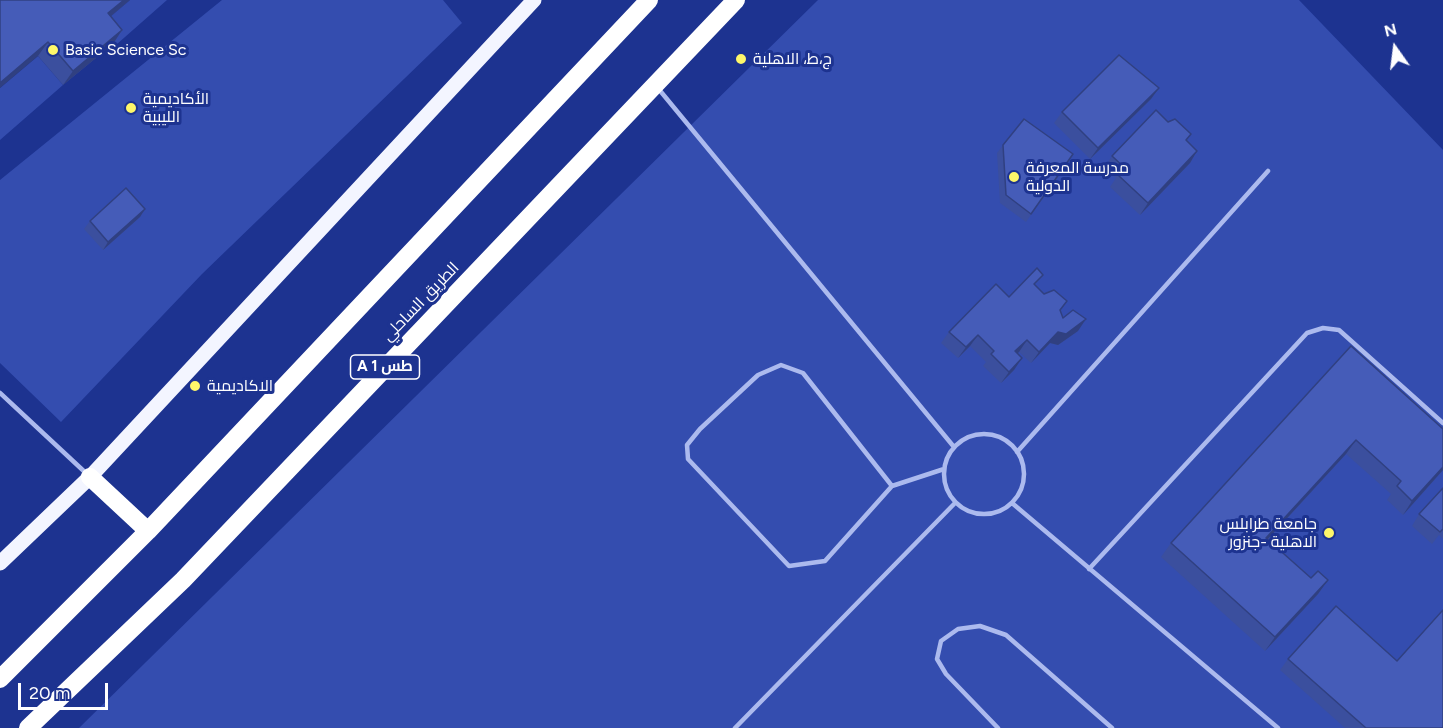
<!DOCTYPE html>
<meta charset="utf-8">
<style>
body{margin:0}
#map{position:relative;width:1443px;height:728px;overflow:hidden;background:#1d3390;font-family:Figtree,sans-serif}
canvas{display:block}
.north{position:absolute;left:1365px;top:18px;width:60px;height:60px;-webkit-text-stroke:4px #1d3390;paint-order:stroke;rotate:346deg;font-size:16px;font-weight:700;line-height:24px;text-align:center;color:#fff}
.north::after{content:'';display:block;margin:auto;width:21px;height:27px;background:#fff;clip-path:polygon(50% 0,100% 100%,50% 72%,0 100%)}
.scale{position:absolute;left:18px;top:683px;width:90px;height:27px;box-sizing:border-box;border:3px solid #fff;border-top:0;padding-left:8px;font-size:18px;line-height:21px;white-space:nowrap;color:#fff;-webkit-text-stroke:4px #1d3390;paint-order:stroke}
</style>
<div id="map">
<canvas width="1443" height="728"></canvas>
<div class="north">N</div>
<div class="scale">20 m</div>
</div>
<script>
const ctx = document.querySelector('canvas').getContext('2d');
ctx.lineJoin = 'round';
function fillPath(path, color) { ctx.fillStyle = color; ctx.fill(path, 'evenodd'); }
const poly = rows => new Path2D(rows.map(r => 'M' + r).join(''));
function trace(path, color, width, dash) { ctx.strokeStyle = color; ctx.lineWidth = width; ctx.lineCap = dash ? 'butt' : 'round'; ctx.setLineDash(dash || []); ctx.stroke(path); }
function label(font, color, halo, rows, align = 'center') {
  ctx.font = font + ' Figtree,Cairo,sans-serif'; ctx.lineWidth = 6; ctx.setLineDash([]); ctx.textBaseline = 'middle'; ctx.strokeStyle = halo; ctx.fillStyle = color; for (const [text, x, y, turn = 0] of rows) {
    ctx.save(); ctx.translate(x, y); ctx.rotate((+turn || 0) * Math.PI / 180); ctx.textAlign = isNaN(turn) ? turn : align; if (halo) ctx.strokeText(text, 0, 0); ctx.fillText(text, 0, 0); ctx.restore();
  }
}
fillPath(poly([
 [130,0,167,0,108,52,112,44,98,27],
 [222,0,443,0,462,23,202,274,61,422,0,363,0,180],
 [818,0,1299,0,1443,150,1443,728,79,728],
 [38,56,63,85,0,140,0,88]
]), '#344daf');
trace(poly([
 [657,87,954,447],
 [0,393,88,475],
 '944 474a40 40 0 1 1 80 0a40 40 0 1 1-80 0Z',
 [1017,452,1268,171],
 [892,486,803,373,781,365,758,375,700,429,687,445,688,459,789,566,825,561,892,486,944,469],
 [1012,503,1278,728],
 [1089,569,1307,333,1323,328,1339,330,1443,423],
 [735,728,955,503],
 [998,728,946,674,937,659,941,641,958,629,980,626,1006,635,1112,728]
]), '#acbaee', 4.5);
trace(poly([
 [0,563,90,477,534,0]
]), '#f3f5ff', 15);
trace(poly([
 [90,477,148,531],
 [0,679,148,531,649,0],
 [28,728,183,580,736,0]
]), '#fff', 18);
fillPath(poly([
 [0,0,130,0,111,16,122,30,113,44,63,85,38,56],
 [1159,88,1151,99,1090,159,1054,123,1062,112],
 [1186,141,1197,151,1190,163,1140,215,1110,187,1116,178,1104,168,1112,156],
 [1003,145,1073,154,1026,222,1000,203,997,153],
 [145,209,140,217,103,250,84,229,90,221],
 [1035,286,1044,294,1067,301,1060,311,1063,318,1078,331,1058,345,1050,343,1031,363,1019,352,1017,353,1022,358,1014,370,1001,383,983,366,986,362,970,346,958,358,941,343,949,332,1009,297],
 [1351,346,1443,470,1403,515,1387,500,1391,494,1346,454,1268,539,1311,578,1328,580,1318,594,1265,651,1161,557,1171,543],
 [1443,488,1443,539,1439,535,1432,544,1412,526,1419,514],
 [1288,659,1443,728,1345,728,1280,670]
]), '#3b4f9e');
fillPath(poly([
 [124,0,130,0,98,27,108,13],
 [122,30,113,44,63,85,73,71],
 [48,42,38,56,0,88,0,83],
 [1159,88,1151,99,1090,159,1098,148],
 [1197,151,1190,163,1140,215,1148,203],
 [145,209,140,217,103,250,108,242],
 [1086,319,1078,331,1058,345,1050,343,1031,363,1039,352,1058,332],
 [978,335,970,346,958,358,966,347],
 [1027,340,1019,352,1007,363,1015,351],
 [1022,358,1014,370,1001,383,1009,372],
 [1356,440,1346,454,1256,552,1266,538],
 [1443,467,1443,470,1403,515,1412,501],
 [1328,580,1318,594,1265,651,1275,637]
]), '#304081');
const building = poly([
 [0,0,124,0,108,13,122,30,73,71,48,42,0,83,0,0],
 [1119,55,1159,88,1098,148,1062,112,1119,55],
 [1156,110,1168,122,1175,119,1191,134,1186,140,1197,151,1148,203,1118,175,1125,168,1112,156,1156,110],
 [1024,119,1073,154,1031,214,1006,195,1003,145,1024,119],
 [126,188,145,209,108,242,90,221,126,188],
 [1037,268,1043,275,1034,284,1044,294,1054,290,1067,301,1060,310,1063,318,1073,310,1086,319,1066,334,1058,332,1039,352,1027,340,1015,351,1022,358,1009,372,991,354,994,351,978,335,966,347,949,332,996,284,1009,297,1037,268],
 [1351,346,1443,429,1443,467,1412,501,1397,486,1401,481,1356,440,1266,538,1311,578,1318,571,1328,580,1275,637,1171,543,1351,346],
 [1443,488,1443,529,1440,532,1419,514,1443,488],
 [1336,606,1397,661,1443,610,1443,727,1442,728,1366,728,1288,659,1336,606]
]);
fillPath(building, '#455cb8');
trace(building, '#304081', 1.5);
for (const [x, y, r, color] of [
 [53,50,6,"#fef76a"],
 [741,59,6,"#fef76a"],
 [131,108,6,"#fef76a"],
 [1014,177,6,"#fef76a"],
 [195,386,6,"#fef76a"],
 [1329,533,6,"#fef76a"]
]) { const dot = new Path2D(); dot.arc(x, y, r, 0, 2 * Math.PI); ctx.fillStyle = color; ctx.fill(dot); trace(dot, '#1d3390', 2); }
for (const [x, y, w] of [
 [385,367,69]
]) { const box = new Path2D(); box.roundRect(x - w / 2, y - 12, w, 24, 4.5); ctx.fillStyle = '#1d3390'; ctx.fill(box); trace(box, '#fff', 1.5); }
label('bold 15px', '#fff', null, [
 ["A 1 طس",385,367]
]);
label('16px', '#fff', '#1d3390', [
 ["Basic Science Sc",65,50],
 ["ج،ط، الاهلية",753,59],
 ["الأكاديمية",143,99],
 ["الليبية",143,117],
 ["مدرسة المعرفة",1026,168],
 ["الدولية",1026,186],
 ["الاكاديمية",207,386],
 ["جامعة طرابلس",1317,524,"right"],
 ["الاهلية -جنزور",1317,542,"right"]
], 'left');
label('16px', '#fff', '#1d3390', [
 ["الطريق الساحلي",421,302,-46]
]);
</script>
